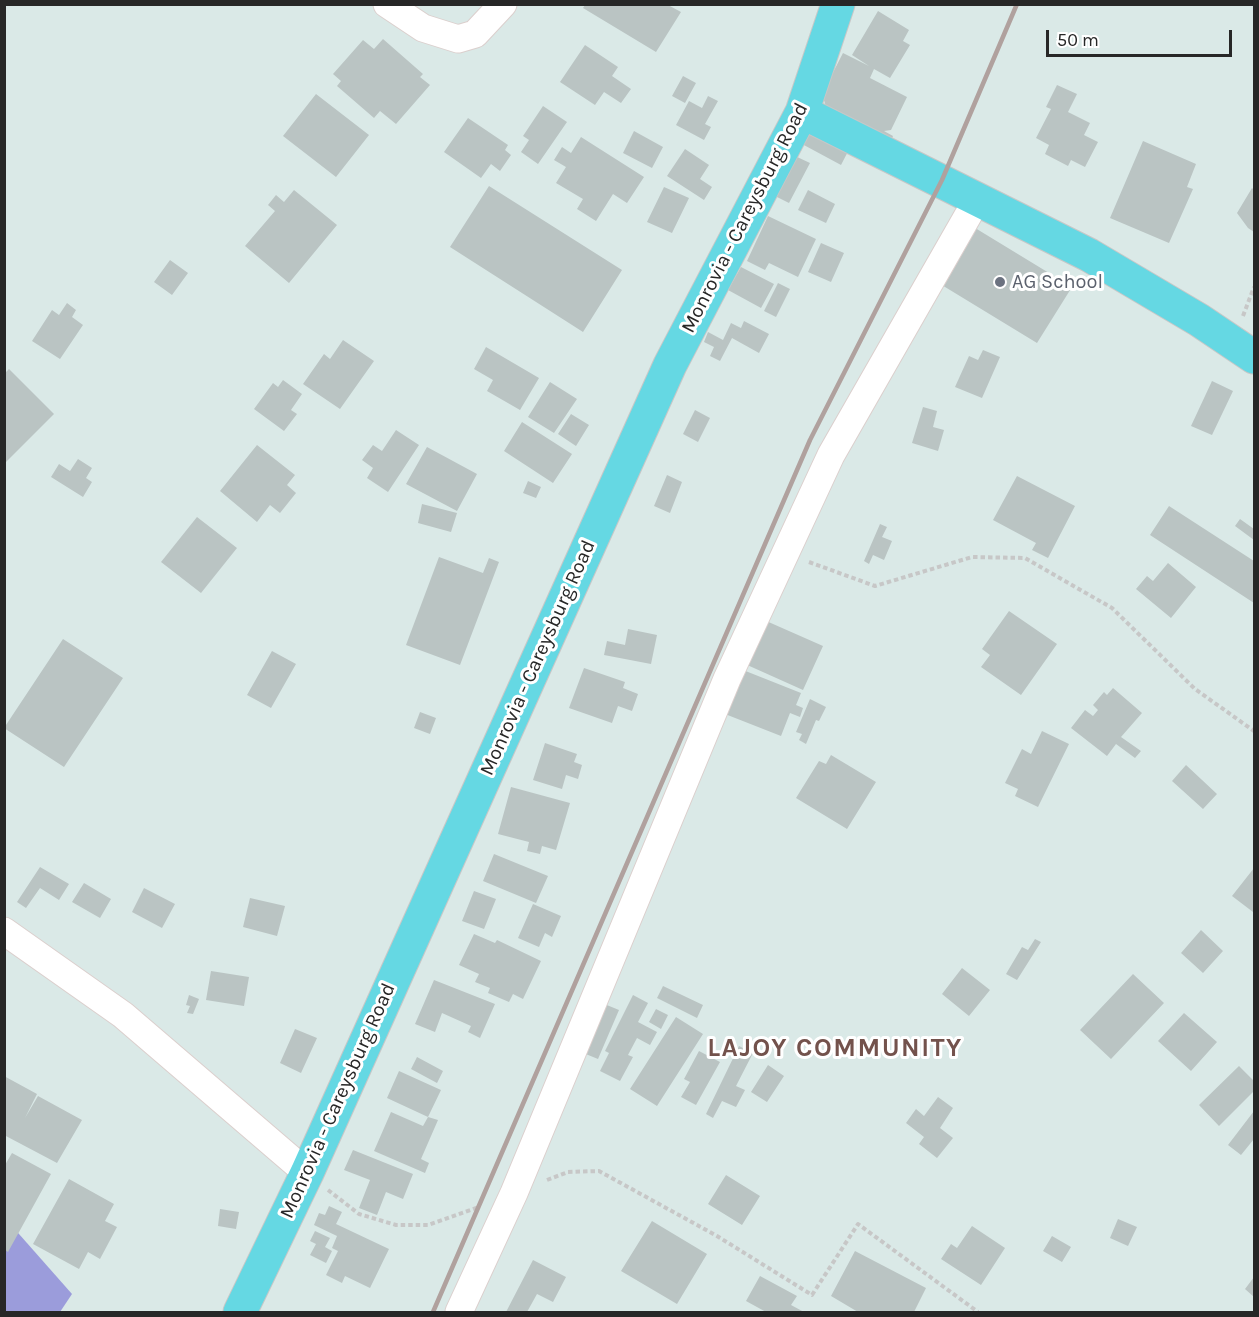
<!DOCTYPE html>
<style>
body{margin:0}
#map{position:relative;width:1259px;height:1317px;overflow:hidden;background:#dae9e7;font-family:Karla,sans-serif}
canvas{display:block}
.frame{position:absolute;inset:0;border:6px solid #272727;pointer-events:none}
.scale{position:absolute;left:1046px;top:30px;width:186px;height:27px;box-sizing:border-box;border:3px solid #272727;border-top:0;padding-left:8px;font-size:18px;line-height:21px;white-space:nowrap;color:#272727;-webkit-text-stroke:4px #fff;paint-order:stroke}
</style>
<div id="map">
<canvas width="1259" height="1317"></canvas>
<div class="frame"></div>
<div class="scale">50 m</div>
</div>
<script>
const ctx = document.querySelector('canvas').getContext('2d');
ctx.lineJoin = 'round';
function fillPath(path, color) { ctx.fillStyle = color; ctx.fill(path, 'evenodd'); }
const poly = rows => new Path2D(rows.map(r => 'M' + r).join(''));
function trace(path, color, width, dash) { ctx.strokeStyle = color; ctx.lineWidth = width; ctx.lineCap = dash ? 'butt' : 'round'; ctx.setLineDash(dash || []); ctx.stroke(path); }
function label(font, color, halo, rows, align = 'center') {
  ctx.font = font + ' Karla,sans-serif'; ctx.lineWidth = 6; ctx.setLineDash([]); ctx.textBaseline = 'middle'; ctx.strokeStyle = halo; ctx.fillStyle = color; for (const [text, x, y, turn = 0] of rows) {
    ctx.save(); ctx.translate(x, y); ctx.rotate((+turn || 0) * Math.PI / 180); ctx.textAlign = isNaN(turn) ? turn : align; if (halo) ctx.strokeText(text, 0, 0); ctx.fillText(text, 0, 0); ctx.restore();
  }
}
fillPath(poly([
 [4,1217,72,1294,60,1312,5,1312]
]), '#9b9cdb');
fillPath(poly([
 [585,5,668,5,681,12,656,52,583,8],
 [878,11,909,30,903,41,910,45,890,78,874,69,870,78,907,97,891,130,884,131,893,136,888,147,872,145,879,132,856,136,841,165,802,144,813,123,831,122,822,94,843,53,869,66,852,55],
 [383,39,423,74,420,77,430,85,396,124,380,111,374,118,337,86,341,81,333,74,363,40,374,49],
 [585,45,618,67,612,76,631,89,621,103,604,92,595,105,560,82],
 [683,76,696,83,685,103,672,96],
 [1057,85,1077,94,1068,112,1090,123,1084,135,1098,142,1085,167,1071,160,1068,166,1045,154,1049,145,1036,138,1051,109,1046,107],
 [316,94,369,135,336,177,283,136],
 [708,96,718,101,705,124,711,127,704,140,676,125,689,101,702,108],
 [543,106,567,122,538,164,521,152,529,140,523,136],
 [468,118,508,145,505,150,511,155,500,171,491,164,481,178,444,152],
 [634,131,663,147,652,168,623,153],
 [581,137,644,177,627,203,613,194,596,221,577,209,583,199,556,183,566,167,554,160,562,147,571,153],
 [1143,141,1196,164,1187,187,1193,189,1169,243,1110,218],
 [685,149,709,165,700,179,712,187,704,200,667,176],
 [795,156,810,163,789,203,775,196],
 [489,186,622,270,583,332,450,247],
 [664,187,689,198,672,233,647,222],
 [1252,188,1254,190,1254,232,1248,228,1237,213],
 [294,190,337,225,289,283,245,246,275,211,268,205,276,195,284,202],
 [808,190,835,204,826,223,798,210],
 [768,216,816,239,798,277,769,263,765,270,747,261],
 [962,220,1072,287,1037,343,927,276],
 [821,243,844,253,831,282,808,272],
 [170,260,188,273,172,295,154,282],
 [741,267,774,284,761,308,728,290],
 [778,283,790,289,776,317,764,311],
 [67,303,76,310,72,317,83,325,60,359,32,341,52,310,59,315],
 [744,321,769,334,759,353,732,338,720,361,710,356,714,347,704,342,708,332,723,340,731,323,741,328],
 [343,340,374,361,340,409,303,384,324,354,330,359],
 [486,347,539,378,520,410,487,391,493,380,474,369],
 [983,350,1000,357,982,398,955,387,969,356,978,360],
 [9,369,54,414,6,462,4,374],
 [283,380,302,394,291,410,297,414,284,431,254,409,273,383,278,387],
 [1212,381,1233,391,1212,435,1191,426],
 [550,382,577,399,554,433,528,417],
 [923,407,937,411,933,427,944,430,938,451,912,443],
 [695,410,710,418,698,442,683,434],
 [571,414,589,425,576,446,558,434],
 [522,422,572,454,553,483,504,451],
 [396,430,419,445,388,492,367,478,373,468,362,460,373,445,382,451],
 [257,445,295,475,287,485,296,493,280,513,270,505,257,522,220,491],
 [427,447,477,474,457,511,406,484],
 [78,459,92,468,86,478,92,482,83,497,51,477,59,464,70,471],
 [667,475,682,482,670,513,654,506],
 [1017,476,1075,506,1048,558,1032,550,1036,543,993,520],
 [528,481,541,487,536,498,523,493],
 [422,504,457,513,451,532,418,523],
 [1169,506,1254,561,1254,603,1150,535],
 [197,517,237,548,201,593,161,562],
 [1240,519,1254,529,1254,540,1235,526],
 [880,524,887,527,882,537,892,541,884,560,873,555,869,564,864,561],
 [439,557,483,573,489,558,499,562,460,665,406,645],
 [1168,563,1196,587,1171,618,1136,589,1147,576,1153,581],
 [1009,611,1057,644,1021,695,981,667,990,655,982,649],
 [764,620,823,646,803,690,745,664],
 [628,629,657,635,651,664,604,655,607,641,625,645],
 [63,639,123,678,64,767,4,728],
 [272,651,296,664,271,708,247,695],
 [584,668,625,682,623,688,638,694,632,711,618,706,612,723,569,708],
 [743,670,801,693,796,705,803,708,800,717,790,713,781,736,725,714],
 [1113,688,1142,713,1121,737,1141,751,1135,758,1116,744,1107,756,1071,728,1085,710,1093,716,1098,710,1093,705,1104,692,1107,695],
 [810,699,826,707,819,721,816,720,806,744,799,740,802,734,796,732],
 [420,712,436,718,430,734,414,728],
 [1042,731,1069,744,1038,807,1015,796,1018,789,1005,783,1022,749,1031,754],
 [545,743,577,754,574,762,582,765,578,779,566,775,562,789,533,780],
 [831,755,876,782,847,829,796,798,819,761,826,764],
 [1186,765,1217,794,1203,809,1172,781],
 [511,787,570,803,556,850,542,846,540,854,527,851,529,842,498,834],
 [494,854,548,876,536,903,483,881],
 [40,867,69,884,59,900,40,888,26,908,17,902],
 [1254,868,1254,910,1253,912,1232,896],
 [84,883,111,899,100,918,72,902],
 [144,888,175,904,162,928,132,912],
 [474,891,496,899,484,929,462,921],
 [250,898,285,906,277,936,243,927],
 [533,904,561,916,552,937,545,933,539,947,518,938],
 [1201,930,1223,951,1203,973,1181,953],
 [474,934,495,943,497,940,541,961,523,999,513,994,509,1002,488,993,490,988,475,982,479,974,459,965],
 [1035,939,1041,942,1017,980,1006,974,1022,947,1028,950],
 [962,968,990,990,969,1016,942,994],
 [211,971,249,977,244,1006,206,1000],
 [1133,974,1164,1003,1111,1059,1080,1030],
 [434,980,495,1004,480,1038,468,1032,471,1026,442,1013,435,1032,415,1024],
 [663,986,703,1005,697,1018,657,998],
 [189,995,199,999,193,1014,187,1013,190,1006,186,1005],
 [633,995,648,1003,638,1022,657,1032,650,1045,637,1038,628,1055,633,1057,620,1081,600,1071,609,1053,605,1051],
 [597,1001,619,1010,598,1059,571,1048],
 [656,1009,668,1015,661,1029,649,1022],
 [1184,1013,1217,1042,1191,1071,1158,1041],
 [676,1017,703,1034,657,1106,630,1089],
 [295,1029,317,1038,301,1073,280,1063],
 [739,1046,753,1053,736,1086,745,1090,736,1107,722,1101,713,1118,706,1114],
 [699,1051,720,1062,696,1105,681,1097,690,1082,684,1079],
 [417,1057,443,1071,437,1083,411,1069],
 [768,1065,784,1076,767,1102,751,1092],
 [1239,1066,1254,1081,1254,1091,1219,1126,1199,1105],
 [399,1071,441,1090,428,1117,387,1098],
 [4,1076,37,1094,25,1118,38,1096,82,1120,57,1163,4,1135],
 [938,1097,953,1108,940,1128,953,1138,937,1158,919,1144,924,1137,906,1123,916,1109,924,1116],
 [1254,1111,1254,1139,1241,1155,1228,1145],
 [391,1112,423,1126,428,1117,438,1120,421,1159,429,1163,425,1173,374,1151],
 [353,1150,413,1174,403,1199,386,1192,377,1215,359,1208,370,1180,344,1170],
 [12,1153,51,1174,8,1252,5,1250,5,1165],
 [726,1175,760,1196,742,1225,708,1204],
 [69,1179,114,1204,105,1221,117,1227,100,1259,88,1252,79,1269,33,1244],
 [329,1206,342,1212,336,1224,389,1249,370,1288,345,1276,342,1283,326,1275,338,1251,332,1248,337,1236,314,1225,319,1213,325,1215],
 [220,1209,239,1212,236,1229,218,1226],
 [1118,1219,1137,1227,1128,1246,1110,1238],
 [652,1221,707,1254,677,1304,621,1271],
 [972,1226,1005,1248,981,1285,941,1259,951,1244,957,1248],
 [315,1231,330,1238,325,1247,332,1251,326,1263,310,1255,316,1244,310,1241],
 [1052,1236,1071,1247,1062,1262,1043,1251],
 [855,1251,926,1288,914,1312,858,1312,831,1296],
 [533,1260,566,1277,553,1302,537,1294,527,1312,506,1312],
 [760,1276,797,1296,791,1305,804,1312,766,1312,746,1301],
 [1254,1277,1254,1297,1245,1289]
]), '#bac4c3');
const minor = poly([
 [387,4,423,28,458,39,475,34,503,4],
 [4,931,123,1015,307,1173],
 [459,1312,514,1193,727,679,831,455,978,198]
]);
const major = poly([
 [802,112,1089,255,1199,320,1254,357],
 [240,1312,307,1173,670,365,802,112,838,4]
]);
trace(minor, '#dbcfcd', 29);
trace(major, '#c7c7c7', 35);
trace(poly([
 [1243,316,1254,287],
 [809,562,875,586,972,557,1025,558,1112,608,1195,689,1254,731],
 [547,1180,568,1172,599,1171,717,1236,812,1295,858,1224,978,1312],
 [328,1190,359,1214,396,1225,428,1225,479,1207]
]), '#c7c7c7', 4, [4.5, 3]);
trace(minor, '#fff', 27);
trace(major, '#65d8e3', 33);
trace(poly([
 [433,1312,810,440,942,180,1017,4]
]), '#b0a19e', 4.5);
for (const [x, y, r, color] of [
 [1000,282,6,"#6b7280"]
]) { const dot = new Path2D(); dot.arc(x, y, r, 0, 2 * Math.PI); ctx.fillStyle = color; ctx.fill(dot); trace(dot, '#fff', 2); }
label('20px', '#272727', '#fff', [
 ["Monrovia - Careysburg Road",745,218,-63],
 ["Monrovia - Careysburg Road",538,658,-66],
 ["Monrovia - Careysburg Road",338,1101,-66]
]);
label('20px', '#5b616d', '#fff', [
 ["AG School",1012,282]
], 'left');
ctx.letterSpacing = '1.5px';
label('bold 26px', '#73524c', '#fff', [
 ["LAJOY COMMUNITY",835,1049]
]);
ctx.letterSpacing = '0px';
</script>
